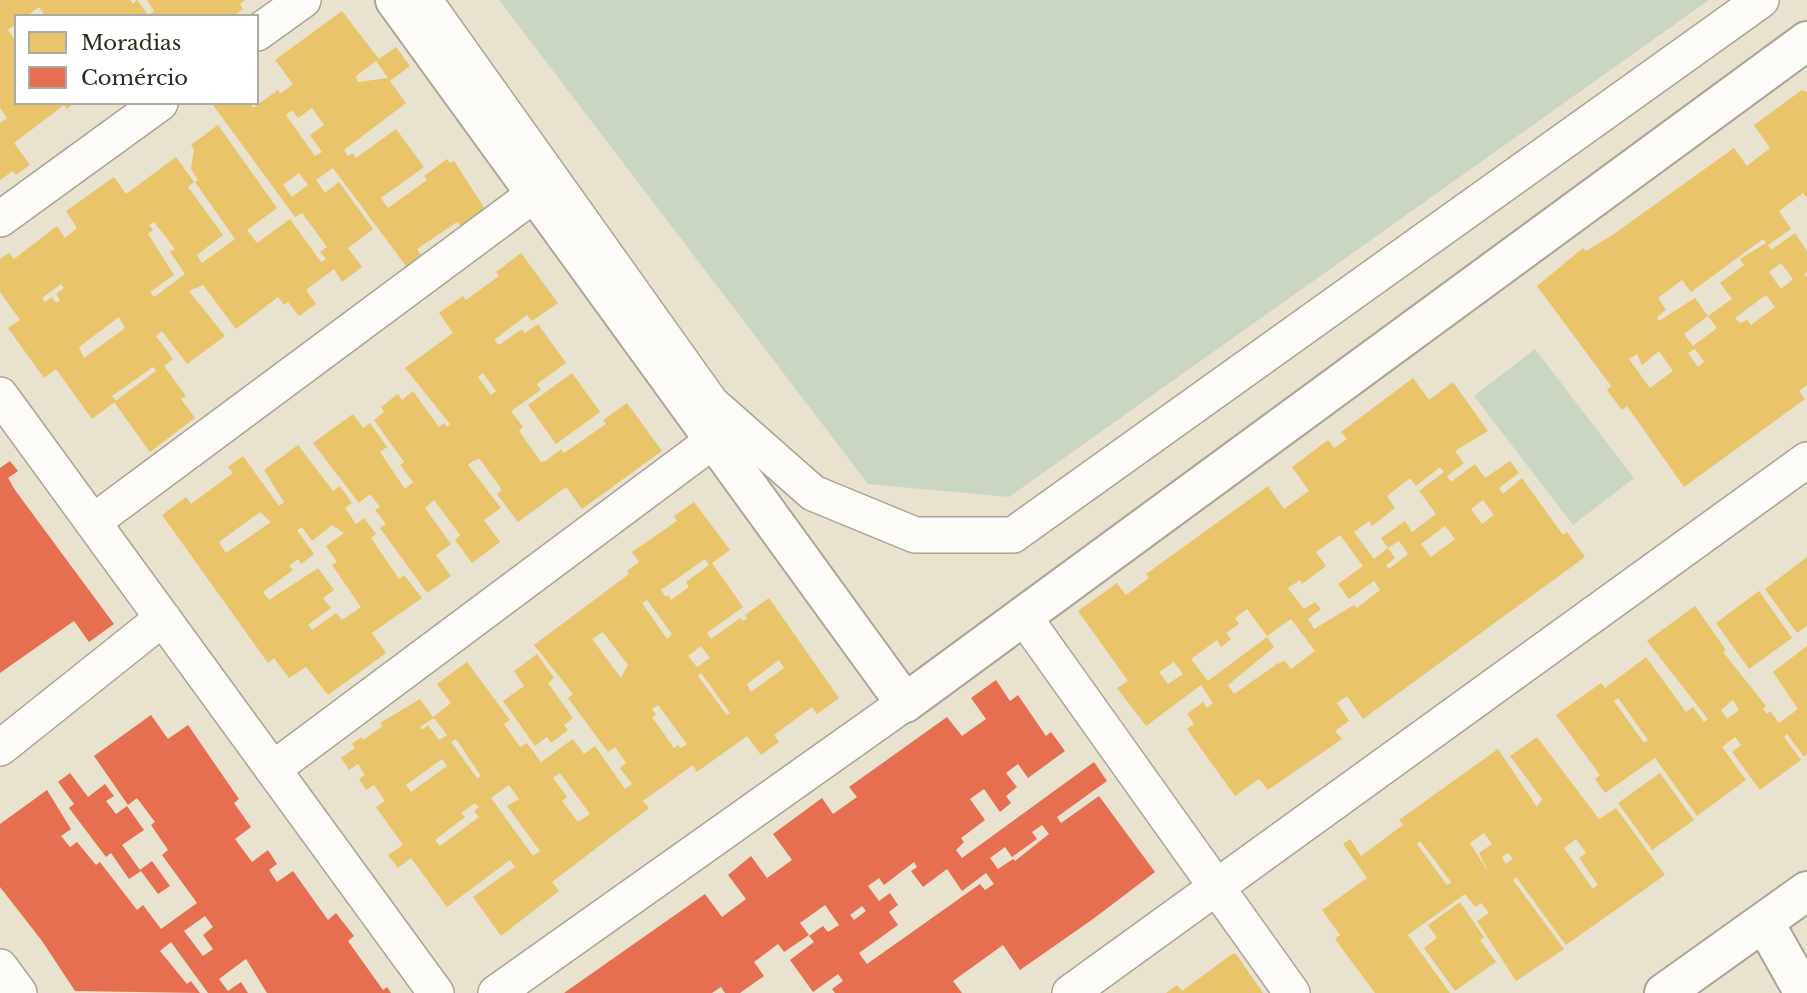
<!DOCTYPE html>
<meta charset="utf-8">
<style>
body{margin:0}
#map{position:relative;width:1807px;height:993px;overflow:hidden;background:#e8e2ce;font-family:"Libre Baskerville",serif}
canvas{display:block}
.legend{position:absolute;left:14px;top:14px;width:245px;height:91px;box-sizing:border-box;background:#fff;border:2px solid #acaaa5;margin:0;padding:9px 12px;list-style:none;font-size:21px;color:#302b1e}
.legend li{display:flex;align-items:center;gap:14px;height:35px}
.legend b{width:35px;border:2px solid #acaaa5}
</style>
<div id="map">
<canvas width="1807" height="993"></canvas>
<ul class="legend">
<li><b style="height:19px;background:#e9c46a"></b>Moradias</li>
<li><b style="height:19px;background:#e76f51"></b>Comércio</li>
</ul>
</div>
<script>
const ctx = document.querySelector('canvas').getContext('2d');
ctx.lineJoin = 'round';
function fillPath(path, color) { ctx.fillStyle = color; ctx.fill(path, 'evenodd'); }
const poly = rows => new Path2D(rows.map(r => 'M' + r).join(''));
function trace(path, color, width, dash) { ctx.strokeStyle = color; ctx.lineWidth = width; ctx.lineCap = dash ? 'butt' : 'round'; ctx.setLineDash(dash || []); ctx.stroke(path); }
fillPath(poly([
 [499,0,1709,0,1009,497,868,484],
 [1535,349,1634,478,1573,525,1474,396]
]), '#cbd6c2');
fillPath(poly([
 [0,0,130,0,133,4,137,0,148,15,154,11,147,0,245,0,240,4,243,9,234,16,45,16,39,7,27,16,16,16,16,24,8,30,16,41,16,103,74,103,67,109,64,105,14,143,30,165,16,175,13,171,0,180,0,123,7,118,0,108],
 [342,11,379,59,396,47,410,66,390,81,406,103,344,150,348,156,353,153,356,158,396,129,424,167,381,198,388,208,427,180,424,176,447,159,450,163,454,161,485,209,461,226,457,222,417,249,421,255,406,266,333,168,316,180,325,193,339,182,373,229,348,248,362,267,342,282,334,269,306,290,316,304,299,316,288,302,284,305,278,297,236,329,203,285,189,291,225,336,187,364,162,331,156,336,173,359,164,366,186,396,181,399,195,418,150,452,114,402,156,371,153,367,112,396,116,401,92,419,56,369,44,378,8,328,20,320,0,292,0,259,9,253,14,259,57,226,65,238,77,228,66,211,114,177,126,194,176,157,194,182,188,187,223,235,197,255,202,263,235,239,195,182,198,180,191,169,194,149,191,145,218,125,277,208,247,230,257,243,290,219,321,262,326,259,320,252,327,247,302,213,295,217,213,105,250,103,253,108,278,90,280,94,293,84,275,60],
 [376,61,388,78,358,82,356,76],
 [312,108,324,125,310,135,322,152,315,156,286,115,292,110,298,118],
 [299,173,308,185,292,197,283,185],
 [154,222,175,249,170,252,185,274,154,297,150,292,174,275,148,234,153,230,149,225],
 [61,284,64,288,56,294,60,300,56,303,52,297,45,302,42,298],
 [119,317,125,328,84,358,79,347],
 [1802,90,1807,92,1807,198,1803,193,1779,211,1791,229,1768,245,1771,250,1795,233,1807,251,1807,272,1804,274,1807,277,1807,385,1799,391,1805,399,1684,487,1627,406,1622,410,1607,390,1611,386,1537,286,1583,248,1586,251,1611,236,1734,148,1747,166,1770,148,1754,125],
 [1763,239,1766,243,1740,259,1744,265,1720,283,1732,299,1708,316,1717,328,1693,346,1684,334,1708,316,1695,298,1659,321,1657,317,1666,310,1658,298,1682,280,1691,292],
 [1781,263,1793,279,1781,289,1769,272],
 [1766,295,1775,307,1751,325,1747,320,1740,323,1735,318],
 [1695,349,1704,362,1698,367,1688,353],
 [1659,351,1673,371,1650,388,1629,359,1637,354,1642,365],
 [521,253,558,303,532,321,527,315,494,340,499,345,522,329,525,333,538,324,566,363,537,384,541,390,511,411,523,427,519,431,541,462,546,461,561,449,564,453,606,424,603,420,627,403,662,451,582,509,566,487,518,522,497,494,502,490,480,459,473,461,468,465,501,508,484,520,500,542,472,563,455,540,460,535,434,500,425,508,451,544,436,555,451,576,427,593,380,528,386,524,375,510,380,507,370,494,359,503,313,443,353,414,363,428,370,423,387,447,380,452,405,489,413,482,400,465,404,462,374,420,384,412,381,407,398,394,402,400,413,391,439,427,444,423,447,427,450,424,405,368,453,333,439,313,463,296,466,300,499,276,496,272],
 [483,373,496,391,491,395,478,377],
 [572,373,600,412,556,444,528,405],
 [1413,378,1429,400,1453,382,1488,431,1455,451,1464,463,1447,476,1451,482,1475,464,1485,478,1510,461,1519,473,1499,488,1503,494,1522,478,1563,535,1567,532,1585,557,1363,719,1347,696,1337,703,1349,721,1335,731,1342,739,1268,790,1259,779,1235,796,1187,729,1194,724,1187,714,1203,702,1207,708,1213,703,1201,685,1146,726,1117,688,1128,681,1078,611,1117,583,1126,595,1149,578,1146,574,1268,486,1284,509,1309,491,1292,467,1328,440,1334,448,1347,439,1341,432],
 [1440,467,1444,472,1419,491,1436,514,1412,532,1405,521,1381,538,1388,548,1399,541,1408,554,1389,569,1386,565,1395,558,1388,548,1374,559,1354,532,1369,521,1372,526,1395,508,1387,496,1410,478,1416,486],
 [1483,500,1494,515,1482,524,1471,509],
 [1445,526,1455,539,1431,557,1421,544],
 [1340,535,1363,566,1338,584,1349,599,1374,581,1380,590,1357,608,1354,605,1314,629,1308,619,1321,609,1315,602,1304,609,1288,588,1300,580,1302,584,1326,566,1316,552],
 [1247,609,1267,636,1291,619,1315,651,1291,669,1285,661,1277,664,1234,694,1228,685,1274,647,1267,637,1208,681,1191,659,1217,640,1221,647,1231,639,1226,633,1239,624,1235,618],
 [1174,662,1183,674,1168,684,1159,672],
 [298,445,333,491,340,486,352,503,345,508,356,524,364,518,376,534,371,538,399,579,404,575,422,598,372,633,386,653,328,695,306,667,289,678,274,658,268,663,162,515,186,497,191,504,233,473,228,467,243,456,279,506,284,502,264,470],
 [260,512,271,522,226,553,219,542],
 [332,525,344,533,326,546,337,562,332,565,361,607,342,620,336,613,312,630,308,625,331,608,323,598,334,590,318,568,269,600,263,592,293,570,289,566,298,559,301,564,314,554,297,530,302,527,312,541],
 [694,502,730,550,712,563,743,607,707,633,711,639,740,618,743,621,747,618,745,615,769,598,839,698,817,714,812,707,774,735,779,742,761,755,747,736,697,772,693,765,643,801,649,808,552,882,559,891,501,936,473,897,515,867,510,860,447,907,411,858,398,868,388,855,403,845,376,807,385,801,374,785,366,790,359,779,365,775,358,764,349,770,341,758,355,748,352,744,361,737,363,740,383,726,380,723,420,699,433,717,451,703,437,684,467,662,510,720,504,724,520,747,527,743,541,762,573,739,584,754,595,746,625,789,632,784,620,768,626,763,615,747,608,752,568,698,573,694,534,645,629,574,627,571,639,562,632,552,677,521,674,516],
 [705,559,709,565,686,582,689,587,671,600,668,595,666,597,661,590],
 [647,600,672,634,667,639,642,603],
 [603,632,628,665,621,678,592,639],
 [701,646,710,658,697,667,688,656],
 [779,660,784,668,751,692,747,684],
 [701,673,730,713,727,715,698,676],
 [658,705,687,744,681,748,678,745,674,748,652,717,656,715,652,709],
 [434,718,447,735,439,740,428,725,422,730,420,727],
 [456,739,481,776,477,778,451,742],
 [442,759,447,766,411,792,406,785],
 [560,773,590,814,578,822,562,801,567,797,553,778],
 [509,785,519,799,507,806,540,851,533,856,491,798],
 [475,803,479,807,474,811,479,817,440,846,435,840,465,817,461,813],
 [1807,557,1807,626,1797,633,1765,589],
 [1759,591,1792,638,1749,669,1716,623],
 [1695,606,1726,650,1723,652,1766,706,1763,709,1767,714,1770,711,1779,723,1798,709,1773,672,1807,646,1807,754,1804,757,1787,734,1784,737,1801,760,1760,790,1732,752,1741,745,1735,737,1722,747,1746,780,1697,816,1655,758,1605,793,1595,779,1600,775,1556,715,1601,683,1605,688,1646,657,1686,712,1693,707,1704,722,1708,719,1647,641],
 [1618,698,1648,740,1644,743,1614,701],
 [1733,700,1739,710,1727,719,1721,710],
 [537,654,554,678,548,683,573,718,564,725,568,730,551,743,547,737,535,746,503,701,524,686,514,671],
 [1537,737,1599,819,1616,808,1665,875,1566,945,1516,877,1513,880,1564,949,1516,981,1477,921,1489,913,1481,903,1475,907,1465,894,1408,935,1450,993,1375,993,1335,939,1340,935,1322,910,1367,878,1343,844,1350,839,1361,856,1403,825,1399,820,1498,749,1537,807,1542,799,1510,756],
 [1484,833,1492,844,1479,853,1490,875,1470,843],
 [1576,839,1586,853,1579,858,1598,885,1593,889,1564,848],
 [1420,841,1451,882,1447,885,1417,844],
 [1508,853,1513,859,1506,864,1502,857],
 [1660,773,1694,820,1652,850,1618,803],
 [1460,902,1484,937,1480,940,1496,962,1455,991,1424,948,1437,938,1428,925],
 [1232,954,1236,954,1263,993,1166,993,1177,985,1182,991]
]), '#e9c46a');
fillPath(poly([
 [10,461,18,471,8,478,15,490,114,624,89,642,74,621,0,673,0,468],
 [996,680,1010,701,1018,695,1046,736,1051,732,1065,751,1028,778,1018,764,1006,773,1017,787,1006,796,1011,803,1000,812,984,789,970,799,985,820,961,838,964,842,956,850,962,858,1094,762,1107,781,1057,817,1061,823,1099,796,1155,872,1093,919,1020,970,1003,945,953,981,962,993,835,993,832,989,843,981,838,974,813,992,790,960,814,942,809,936,823,926,828,932,839,925,825,905,800,923,809,935,784,952,778,944,754,962,764,976,740,993,725,993,721,987,712,993,564,993,705,894,722,917,746,899,728,875,751,856,767,878,792,860,773,834,822,798,833,814,857,797,849,787,947,717,962,736,986,719,971,698],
 [1042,825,1049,834,1015,861,1013,859,998,869,990,858,1005,847,1012,857,1037,839,1032,832],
 [914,862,917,867,911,871,923,887,947,869,962,891,986,873,994,884,985,890,980,884,867,964,859,953,898,925,889,912,898,905,890,893,879,901,868,886,879,878,884,885],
 [862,906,866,911,854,920,850,915],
 [151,715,168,739,188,725,239,799,234,803,251,827,235,839,252,862,268,850,277,864,269,870,277,882,293,871,328,920,336,913,354,936,348,941,383,990,387,987,391,993,267,993,246,959,219,979,228,991,241,982,248,993,208,993,171,942,160,951,187,984,191,981,200,993,75,991,42,941,0,887,0,824,47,790,71,829,61,836,70,847,77,842,96,865,100,862,137,910,143,905,161,929,197,903,162,855,168,850,151,825,155,822,137,798,128,805,94,756],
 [205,916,213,927,203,935,213,949,203,956,184,931],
 [70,773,88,797,105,784,114,796,106,801,116,814,127,806,144,830,122,845,140,870,152,861,170,886,158,894,141,871,129,879,111,853,106,857,69,808,74,804,58,782]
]), '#e76f51');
const minor = poly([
 [424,0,711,403,813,493,915,535,1013,535,1761,0],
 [257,33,303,0],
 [0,219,160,103],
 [0,395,436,993],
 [93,522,536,193],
 [1024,617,1292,993],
 [0,748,163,618],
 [273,769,714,440],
 [0,967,19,993],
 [496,993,905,703],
 [1070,993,1807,460]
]);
const tertiary = poly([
 [395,0,905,703,1807,41],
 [1764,922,1804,993],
 [1664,993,1807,891]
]);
trace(minor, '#a9a495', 38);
trace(tertiary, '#a9a495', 42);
trace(minor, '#fcfbf8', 35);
trace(tertiary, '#fcfbf8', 38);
</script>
